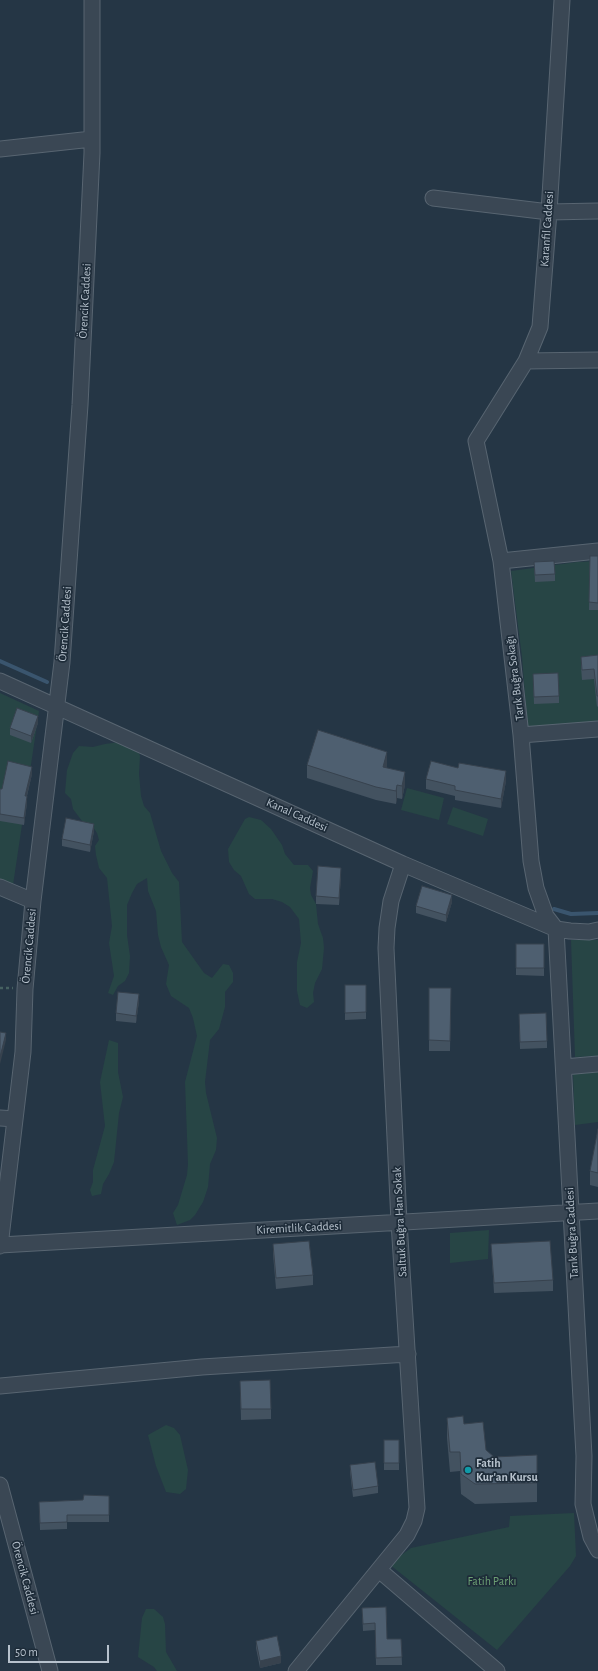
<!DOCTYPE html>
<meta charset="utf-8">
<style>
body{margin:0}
#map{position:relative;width:598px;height:1671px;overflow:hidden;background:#253645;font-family:"Alegreya Sans",sans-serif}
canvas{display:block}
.scale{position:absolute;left:8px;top:1645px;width:101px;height:18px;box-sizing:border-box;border:2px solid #b7c2cd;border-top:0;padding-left:5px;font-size:12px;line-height:14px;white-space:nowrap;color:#b7c2cd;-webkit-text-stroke:3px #1e2c39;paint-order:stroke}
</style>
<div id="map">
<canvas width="598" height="1671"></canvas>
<div class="scale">50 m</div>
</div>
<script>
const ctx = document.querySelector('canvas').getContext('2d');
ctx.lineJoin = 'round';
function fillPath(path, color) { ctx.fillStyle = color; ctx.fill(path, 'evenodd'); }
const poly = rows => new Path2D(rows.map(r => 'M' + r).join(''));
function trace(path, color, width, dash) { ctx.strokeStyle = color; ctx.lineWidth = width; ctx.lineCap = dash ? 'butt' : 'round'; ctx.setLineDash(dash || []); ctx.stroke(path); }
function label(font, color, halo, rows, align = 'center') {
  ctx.font = font + ' "Alegreya Sans",sans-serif'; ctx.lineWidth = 3.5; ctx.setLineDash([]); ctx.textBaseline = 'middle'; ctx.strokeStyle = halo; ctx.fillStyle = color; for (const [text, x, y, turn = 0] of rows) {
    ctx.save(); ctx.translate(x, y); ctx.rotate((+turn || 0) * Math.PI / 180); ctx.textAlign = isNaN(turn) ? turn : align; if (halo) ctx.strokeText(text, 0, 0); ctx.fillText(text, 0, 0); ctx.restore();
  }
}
fillPath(poly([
 [598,561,598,726,528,730,522,657,511,571,577,562],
 [0,693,39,711,13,885,0,879],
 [120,742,137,748,140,756,139,774,141,796,144,806,150,813,161,851,172,873,179,882,182,942,204,973,212,978,223,964,229,965,233,973,233,982,225,992,225,1007,219,1029,210,1040,205,1082,206,1093,217,1138,216,1150,210,1164,208,1187,203,1202,195,1215,190,1220,177,1225,173,1213,178,1205,187,1175,188,1164,185,1082,197,1036,193,1018,189,1008,171,996,166,984,169,965,161,947,158,935,156,911,148,891,147,878,137,884,132,893,127,905,127,935,130,956,129,973,125,981,118,986,113,995,108,993,114,976,109,943,112,926,107,878,99,868,96,855,95,846,99,840,97,833,93,827,82,821,73,809,71,799,65,793,67,770,73,753,79,746,93,747,105,744],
 [407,788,444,798,439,820,401,810],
 [453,807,488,819,483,836,447,824],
 [249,817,261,820,271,829,282,845,285,854,294,865,308,865,313,871,310,888,311,895,316,904,318,924,323,938,324,948,322,969,315,983,313,993,314,1002,307,1008,300,1005,297,991,297,962,301,943,299,919,290,907,282,902,272,899,255,899,249,894,241,876,234,870,229,862,228,849,245,819],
 [571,940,598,940,598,1056,575,1057],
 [109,1040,118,1043,118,1072,123,1097,119,1113,114,1162,109,1174,103,1184,101,1194,92,1196,90,1190,93,1182,93,1170,105,1126,100,1082],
 [598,1071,598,1122,575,1125,573,1073],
 [489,1230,488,1259,450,1263,450,1233],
 [166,1425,174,1428,180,1435,188,1470,186,1489,180,1494,166,1492,156,1466,148,1435],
 [574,1513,576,1556,570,1566,497,1650,389,1564,411,1548,509,1527,510,1516],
 [146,1609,154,1609,163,1617,165,1624,166,1652,177,1671,157,1671,154,1667,138,1657,142,1618]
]), '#274545');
trace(poly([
 [0,661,47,682],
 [554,909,571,914,598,913]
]), '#3a556e', 4);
const minor = poly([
 [562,0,549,212,540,327,526,361,476,441,501,561,521,735,531,861,536,888,546,916,556,929,584,1456,583,1504,591,1537,598,1550],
 [0,149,92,139],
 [433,198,549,212,598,211],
 [526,361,598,360],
 [501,561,598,551],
 [0,681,403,864,556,929,570,931,589,932,598,930],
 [521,735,598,729],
 [0,887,33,901],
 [564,1067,598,1064],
 [0,1118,15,1119],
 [0,1245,598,1211],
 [0,1246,23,1052,25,989,33,901,62,662,80,405,92,153,92,0],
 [0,1386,202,1367,408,1354],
 [0,1485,50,1671],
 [379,1570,497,1671],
 [296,1671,407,1535,414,1521,417,1508,399,1222,386,948,387,928,391,901,403,864]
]);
trace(minor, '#586571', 17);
trace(poly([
 [0,988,13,988]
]), '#466161', 2.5, [3, 3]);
trace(minor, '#3a4754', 15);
fillPath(poly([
 [590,556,598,556,598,610,589,610],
 [534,562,555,574,555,581,535,582],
 [598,655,598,706,597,707,594,679,582,680,581,667,581,657],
 [533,674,559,696,559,703,534,704],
 [38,723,31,743,10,735,10,728],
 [307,765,387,765,386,768,405,785,402,799,397,798,396,804,376,800,307,778],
 [32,774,27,796,27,803,24,825,0,821,0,789,2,789],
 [426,779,506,781,501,808,455,800,455,796,426,789],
 [94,831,90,852,62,846,62,839],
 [341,875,339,905,316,904,316,896],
 [452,902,446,922,416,913,416,906],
 [516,944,544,944,544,976,516,975],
 [345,985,366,985,366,1019,345,1020],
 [429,988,451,988,450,1051,429,1051],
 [139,1001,136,1023,116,1021,116,1013],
 [519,1021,547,1041,547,1048,520,1049],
 [598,1129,598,1187,590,1185,590,1171],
 [273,1244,313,1275,313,1285,276,1289,273,1254],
 [491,1244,553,1280,553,1291,494,1293],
 [240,1381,271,1409,271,1419,241,1420],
 [447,1418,464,1424,486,1450,494,1457,537,1475,537,1502,475,1504,461,1494,460,1471,450,1472,447,1438],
 [384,1440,399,1440,399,1470,384,1470],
 [350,1465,378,1486,378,1493,353,1497,350,1472],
 [109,1496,109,1522,67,1522,67,1529,40,1530,39,1502,83,1500],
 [386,1607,387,1639,401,1639,402,1665,376,1665,375,1630,363,1631,362,1608],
 [256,1641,281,1663,260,1668,256,1648]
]), '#435260');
fillPath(poly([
 [38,716,38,723,31,743,31,736],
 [387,752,387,765,383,780,383,767],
 [32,767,32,774,25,803,25,796],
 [506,771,506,781,501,808,501,799],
 [405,772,405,785,402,799,402,786],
 [397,785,397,798,396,804,396,791],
 [27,796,27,803,24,825,24,818],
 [94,824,94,831,90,852,90,845],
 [341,868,341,875,339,905,339,898],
 [452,895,452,902,446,922,446,915],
 [139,994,139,1001,136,1023,136,1016],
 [6,1033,6,1040,0,1064,0,1057],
 [281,1656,281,1663,260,1668,260,1661]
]), '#37424e');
const building = poly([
 [590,556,598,556,598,603,589,602,590,556],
 [554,561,555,574,535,575,534,562,554,561],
 [598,655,598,696,597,696,594,669,582,670,581,657,598,655],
 [558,673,559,696,534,697,533,674,558,673],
 [17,708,38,716,31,736,10,728,17,708],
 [318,730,387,752,383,767,405,772,402,786,397,785,396,791,376,787,307,765,318,730],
 [8,761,32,767,25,796,27,796,24,818,0,814,0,789,2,789,8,761],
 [431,761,458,768,459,763,506,771,501,799,455,790,455,786,426,779,431,761],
 [66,818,94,824,90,845,62,839,66,818],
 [318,866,341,868,339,898,316,896,318,866],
 [422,886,452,895,446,915,416,906,422,886],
 [516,944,544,944,544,968,516,968,516,944],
 [345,985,366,985,366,1012,345,1013,345,985],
 [429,988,451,988,450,1041,429,1040,429,988],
 [118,992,139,994,136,1016,116,1013,118,992],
 [546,1013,547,1041,520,1042,519,1014,546,1013],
 [0,1032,6,1033,0,1057,0,1032],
 [598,1129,598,1173,590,1171,598,1129],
 [309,1241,313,1275,276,1278,273,1244,309,1241],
 [550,1241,553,1280,494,1283,491,1244,550,1241],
 [270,1380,271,1409,241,1409,240,1381,270,1380],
 [463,1416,464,1424,483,1422,486,1450,494,1457,537,1455,537,1483,475,1484,461,1474,460,1452,450,1452,447,1418,463,1416],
 [384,1440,399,1440,399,1463,384,1463,384,1440],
 [375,1462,378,1486,353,1490,350,1465,375,1462],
 [84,1495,109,1496,109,1515,67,1515,67,1522,40,1523,39,1502,83,1500,84,1495],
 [386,1607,387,1639,401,1639,402,1657,376,1658,375,1623,363,1624,362,1608,386,1607],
 [277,1636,281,1656,260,1661,256,1641,277,1636]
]);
fillPath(building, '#4e5f70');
trace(building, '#37424e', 1);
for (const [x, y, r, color] of [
 [468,1470,4,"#0f9aa8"]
]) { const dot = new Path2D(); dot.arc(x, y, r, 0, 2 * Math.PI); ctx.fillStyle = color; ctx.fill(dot); trace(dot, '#1e2c39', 1.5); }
label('12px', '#b7c2cd', '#1e2c39', [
 ["Karanfil Caddesi",547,229,-86],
 ["Örencik Caddesi",85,301,-87],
 ["Örencik Caddesi",65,624,-86],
 ["Tarık Buğra Sokağı",515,678,-97],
 ["Kanal Caddesi",297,815,24],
 ["Örencik Caddesi",29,946,-85],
 ["Saltuk Buğra Han Sokak",400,1222,-93],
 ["Kiremitlik Caddesi",299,1228,-3],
 ["Tarık Buğra Caddesi",572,1233,-93],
 ["Örencik Caddesi",25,1578,75]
]);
label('bold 12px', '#b7c2cd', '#1e2c39', [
 ["Fatih",476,1463],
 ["Kur'an Kursu",476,1477]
], 'left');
label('12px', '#6da074', '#1e2c39', [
 ["Fatih Parkı",492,1581]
]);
</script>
